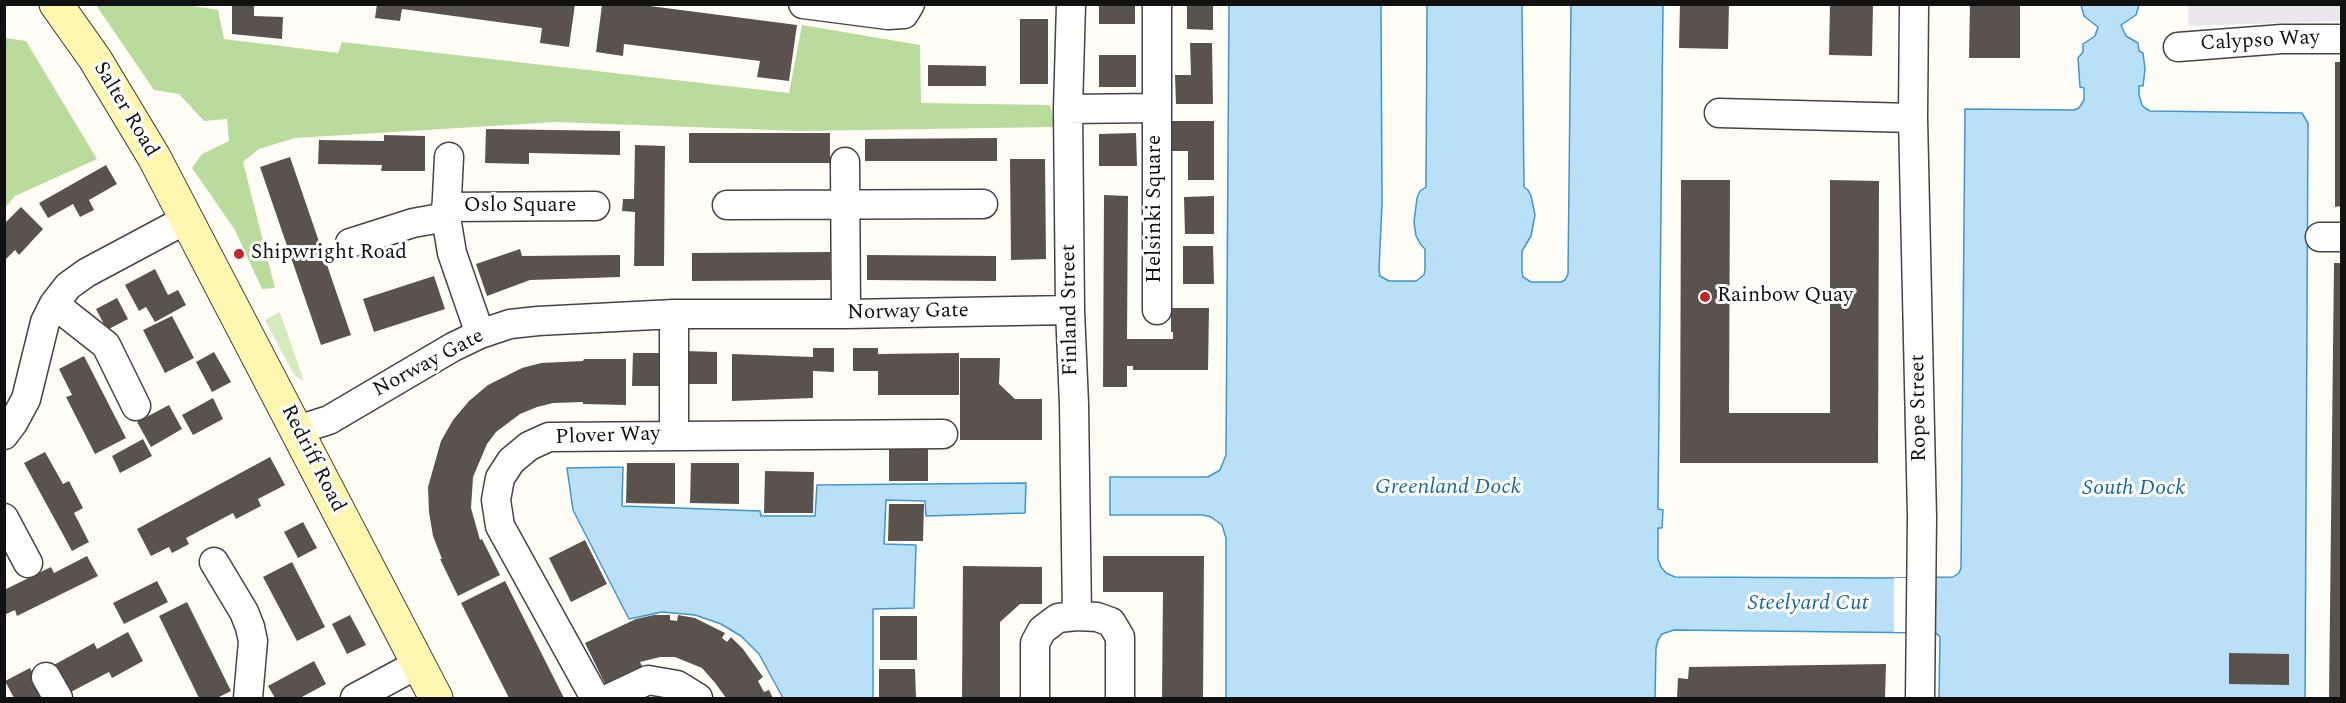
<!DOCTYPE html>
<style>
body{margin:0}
#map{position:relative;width:2346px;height:703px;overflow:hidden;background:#fffdf5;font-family:Spectral,serif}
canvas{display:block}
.frame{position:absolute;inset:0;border:6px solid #111;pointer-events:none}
</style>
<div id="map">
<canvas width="2346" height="703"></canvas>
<div class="frame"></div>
</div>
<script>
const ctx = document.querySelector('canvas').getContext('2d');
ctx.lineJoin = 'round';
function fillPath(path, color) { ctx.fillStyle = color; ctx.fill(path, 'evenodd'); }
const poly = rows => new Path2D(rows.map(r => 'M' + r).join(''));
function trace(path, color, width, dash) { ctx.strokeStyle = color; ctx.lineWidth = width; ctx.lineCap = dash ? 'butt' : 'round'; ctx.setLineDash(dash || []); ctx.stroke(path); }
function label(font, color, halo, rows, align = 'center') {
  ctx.font = font + ' Spectral,serif'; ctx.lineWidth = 6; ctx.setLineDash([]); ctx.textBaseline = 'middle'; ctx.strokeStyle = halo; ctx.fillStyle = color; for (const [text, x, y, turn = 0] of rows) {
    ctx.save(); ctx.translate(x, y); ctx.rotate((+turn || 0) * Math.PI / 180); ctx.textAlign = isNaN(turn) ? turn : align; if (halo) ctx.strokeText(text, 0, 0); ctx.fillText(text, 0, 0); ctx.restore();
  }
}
fillPath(poly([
 [2188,5,2341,5,2341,21,2188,26]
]), '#eee6ef');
fillPath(poly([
 [280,312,304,381,294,375,265,320]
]), '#d5ebbd');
fillPath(poly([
 [96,5,187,5,218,10,224,39,338,53,342,42,789,93,802,25,920,45,921,103,1050,105,1055,127,799,131,556,122,295,138,259,149,243,162,275,288,262,289,235,230,192,168,202,154,229,141,227,119,204,121,179,94,154,90],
 [5,38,26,41,97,159,15,196,5,208]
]), '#b9dc9c');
const water = poly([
 [1229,5,1381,5,1382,203,1379,270,1380,276,1389,281,1416,281,1424,275,1425,269,1425,249,1421,245,1416,236,1414,222,1417,198,1420,191,1426,187,1427,5,1522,5,1524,187,1528,190,1531,196,1535,215,1531,236,1522,251,1522,271,1523,277,1531,282,1561,282,1565,280,1568,274,1571,5,1663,5,1658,509,1663,510,1662,528,1658,528,1658,559,1661,567,1666,573,1675,577,1890,578,1953,577,1959,573,1961,568,1965,109,2074,110,2079,108,2084,100,2084,88,2080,87,2078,58,2083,52,2083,44,2095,36,2098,27,2084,16,2081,5,2139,5,2136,15,2121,25,2126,36,2138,43,2139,51,2143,53,2145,69,2143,86,2139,86,2139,95,2142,105,2145,108,2150,111,2302,113,2308,123,2305,698,1939,698,1940,637,1936,633,1674,630,1662,634,1658,640,1656,648,1655,698,1226,698,1226,538,1222,525,1211,517,1203,515,1110,515,1110,477,1208,477,1220,470,1226,455,1229,5],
 [623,467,622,506,760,511,761,516,815,516,817,485,1026,483,1025,513,926,516,925,501,886,500,884,544,916,545,914,608,873,609,873,698,783,698,759,654,741,636,721,624,695,615,662,612,629,619,573,510,567,468,623,467]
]);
fillPath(water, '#b9e0f7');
trace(water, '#3f96cf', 1.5);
fillPath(poly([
 [1894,578,1931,578,1931,632,1894,632]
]), '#fffdf5');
fillPath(poly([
 [232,4,254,4,254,16,283,17,282,39,232,34],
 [377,4,575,4,569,47,540,43,542,28,402,9,400,21,375,18],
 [1099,4,1135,4,1135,24,1099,24],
 [1187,4,1213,4,1213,30,1187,29],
 [1680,4,1729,4,1728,49,1679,48],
 [1830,4,1873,4,1872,56,1829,55],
 [1970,4,2020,4,2020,58,1969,58],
 [602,5,642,5,797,25,789,81,757,77,760,61,624,44,623,56,596,52],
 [1020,19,1048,19,1048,84,1020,84],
 [1190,43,1212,43,1213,104,1176,104,1175,75,1191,75],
 [1099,55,1136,55,1136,87,1099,87],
 [2335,62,2342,62,2342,206,2335,207],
 [928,65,986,66,986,86,928,86],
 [1172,121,1214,121,1214,180,1188,180,1188,151,1172,151],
 [486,129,620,131,620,155,529,153,529,164,485,163],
 [689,133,830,133,830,163,689,163],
 [1136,133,1137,166,1099,166,1099,134],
 [384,135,425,136,425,171,381,171,382,165,318,164,319,140,384,141],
 [997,138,997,161,865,161,865,139],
 [635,145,665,146,664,266,634,266,635,212,622,211,623,199,634,199],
 [290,157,351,335,321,345,260,167],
 [1010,159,1045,159,1046,259,1011,260],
 [106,165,117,184,89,200,94,210,80,217,73,204,48,218,39,203],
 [1681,180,1730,180,1729,413,1830,413,1830,180,1879,181,1878,463,1680,463],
 [1104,195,1128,196,1127,339,1173,339,1173,332,1171,332,1171,308,1209,308,1208,370,1133,370,1133,366,1127,366,1127,387,1103,387],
 [1214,196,1214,234,1185,234,1184,197],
 [21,207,43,229,19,255,15,250,4,261,4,224],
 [1183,246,1213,246,1214,284,1183,284],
 [520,249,522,256,620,255,620,277,530,280,487,296,476,264],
 [830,252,831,280,692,281,692,253],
 [867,255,996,256,996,281,867,280],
 [2334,263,2342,263,2342,698,2329,698],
 [155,269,168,295,178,290,186,305,155,322,146,307,139,311,125,285],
 [434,276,445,309,374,332,363,299],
 [117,298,128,319,107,330,96,309],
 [172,316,194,358,165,373,143,330],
 [813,348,834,348,834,372,813,371,813,398,732,401,732,354,813,357],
 [853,348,878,348,878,354,959,353,959,395,878,395,878,371,853,371],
 [684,351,717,352,717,384,684,384],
 [214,352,231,382,212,392,196,362],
 [633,353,665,353,665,386,632,386],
 [84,356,126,438,95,454,66,397,72,395,59,369],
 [960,358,1000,358,999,384,1015,399,1042,399,1042,440,960,440],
 [584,359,626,359,626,405,583,404,583,402,553,403,537,407,520,414,496,432,487,444,473,477,471,508,480,540,482,539,500,575,458,596,440,559,442,559,433,536,429,512,428,487,441,441,453,420,469,401,488,385,522,368,541,363,583,361],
 [213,398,223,419,193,435,182,415],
 [169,405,182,429,151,447,137,422],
 [143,439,152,456,120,473,112,456],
 [889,443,928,443,928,481,889,481],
 [45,452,63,484,69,481,83,508,74,513,89,542,72,551,24,463],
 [270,457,285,485,258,499,261,506,236,519,233,513,186,538,189,544,172,553,169,547,151,556,137,529],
 [627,463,675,463,675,504,626,503],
 [691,463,739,463,739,504,690,503],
 [765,471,814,472,813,513,764,513],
 [889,504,924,504,923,541,888,541],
 [303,522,317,548,298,558,284,532],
 [585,540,607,584,571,602,549,558],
 [87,556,98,576,17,616,15,610,4,615,4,590,51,567,54,573],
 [1103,556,1204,556,1203,698,1162,698,1163,592,1103,592],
 [292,562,325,627,297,641,263,577],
 [963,566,1042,567,1042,604,1020,604,1000,622,1000,698,962,698],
 [157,581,168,602,124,624,113,603],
 [505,581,564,698,509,698,461,603],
 [187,602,231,691,217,698,199,698,159,616],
 [350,615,366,645,347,654,332,624],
 [654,615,670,615,670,620,677,621,678,615,695,618,725,633,722,638,727,642,731,637,743,649,763,677,758,681,764,692,769,690,773,698,726,698,716,684,702,668,675,657,660,657,640,662,644,670,607,688,585,643,636,619],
 [880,616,917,616,917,660,880,660],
 [128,632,143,661,112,678,109,672,67,694,52,666,94,643,97,649],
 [2229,653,2289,654,2289,685,2229,684],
 [314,661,326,684,300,698,275,698,268,686],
 [1886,664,1885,698,1731,697,1731,698,1677,698,1678,678,1688,679,1689,667],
 [30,668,46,698,14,698,5,681],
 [879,669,915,669,916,698,879,698]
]), '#5a524d');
const minor = poly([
 [803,4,888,15,904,14,910,4],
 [1071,4,1068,109,1070,310,1074,404,1077,616],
 [1157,4,1157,310],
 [1914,4,1913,118,1922,517,1920,698],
 [2178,47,2282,39,2342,39],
 [1068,109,1156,108],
 [1719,113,1913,118],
 [449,157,446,217,452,253,480,334],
 [845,162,846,314],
 [727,205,983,204],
 [446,207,595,206],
 [2320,237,2342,237],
 [350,243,413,223,446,217],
 [54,304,106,345,136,406],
 [297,430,329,420,453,347,480,334,510,324,538,321,674,314],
 [4,435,13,423,26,399,45,322,54,304,68,286,86,273,187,219],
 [674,435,674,314,846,314,1070,310],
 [4,518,28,563],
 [214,562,244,612,250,627,253,641,248,698],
 [46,677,58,698],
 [355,698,418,664],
 [595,698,500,526,496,500,500,478,511,461,529,446,549,437,943,434],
 [610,698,648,680,677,685,698,698],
 [1035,698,1035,643,1042,630,1058,618,1077,616,1097,617,1111,622,1120,637,1120,698]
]);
const secondary = poly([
 [56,4,95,59,154,157,436,698]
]);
trace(minor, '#444', 31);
trace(secondary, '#333', 35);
trace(minor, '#fff', 28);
trace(secondary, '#fff6b0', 33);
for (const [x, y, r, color] of [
 [239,254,6,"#c4262e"],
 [1705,297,6,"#c4262e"]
]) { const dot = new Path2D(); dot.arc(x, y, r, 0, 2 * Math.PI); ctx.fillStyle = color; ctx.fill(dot); trace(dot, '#fff', 2); }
label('21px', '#111', '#fff', [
 ["Calypso Way",2260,42,-3],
 ["Salter Road",125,110,59],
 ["Oslo Square",520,207],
 ["Helsinki Square",1156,209,-90],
 ["Finland Street",1071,310,-91],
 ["Norway Gate",908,313,-1],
 ["Norway Gate",429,364,-28],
 ["Rope Street",1920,408,-91],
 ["Plover Way",608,437,-2],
 ["Redriff Road",312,459,63]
]);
label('21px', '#111', '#fff', [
 ["Shipwright Road",251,254],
 ["Rainbow Quay",1717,297]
], 'left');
label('italic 22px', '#1768a6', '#fff', [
 ["Greenland Dock",1448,489],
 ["South Dock",2134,490],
 ["Steelyard Cut",1808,605]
]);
</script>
